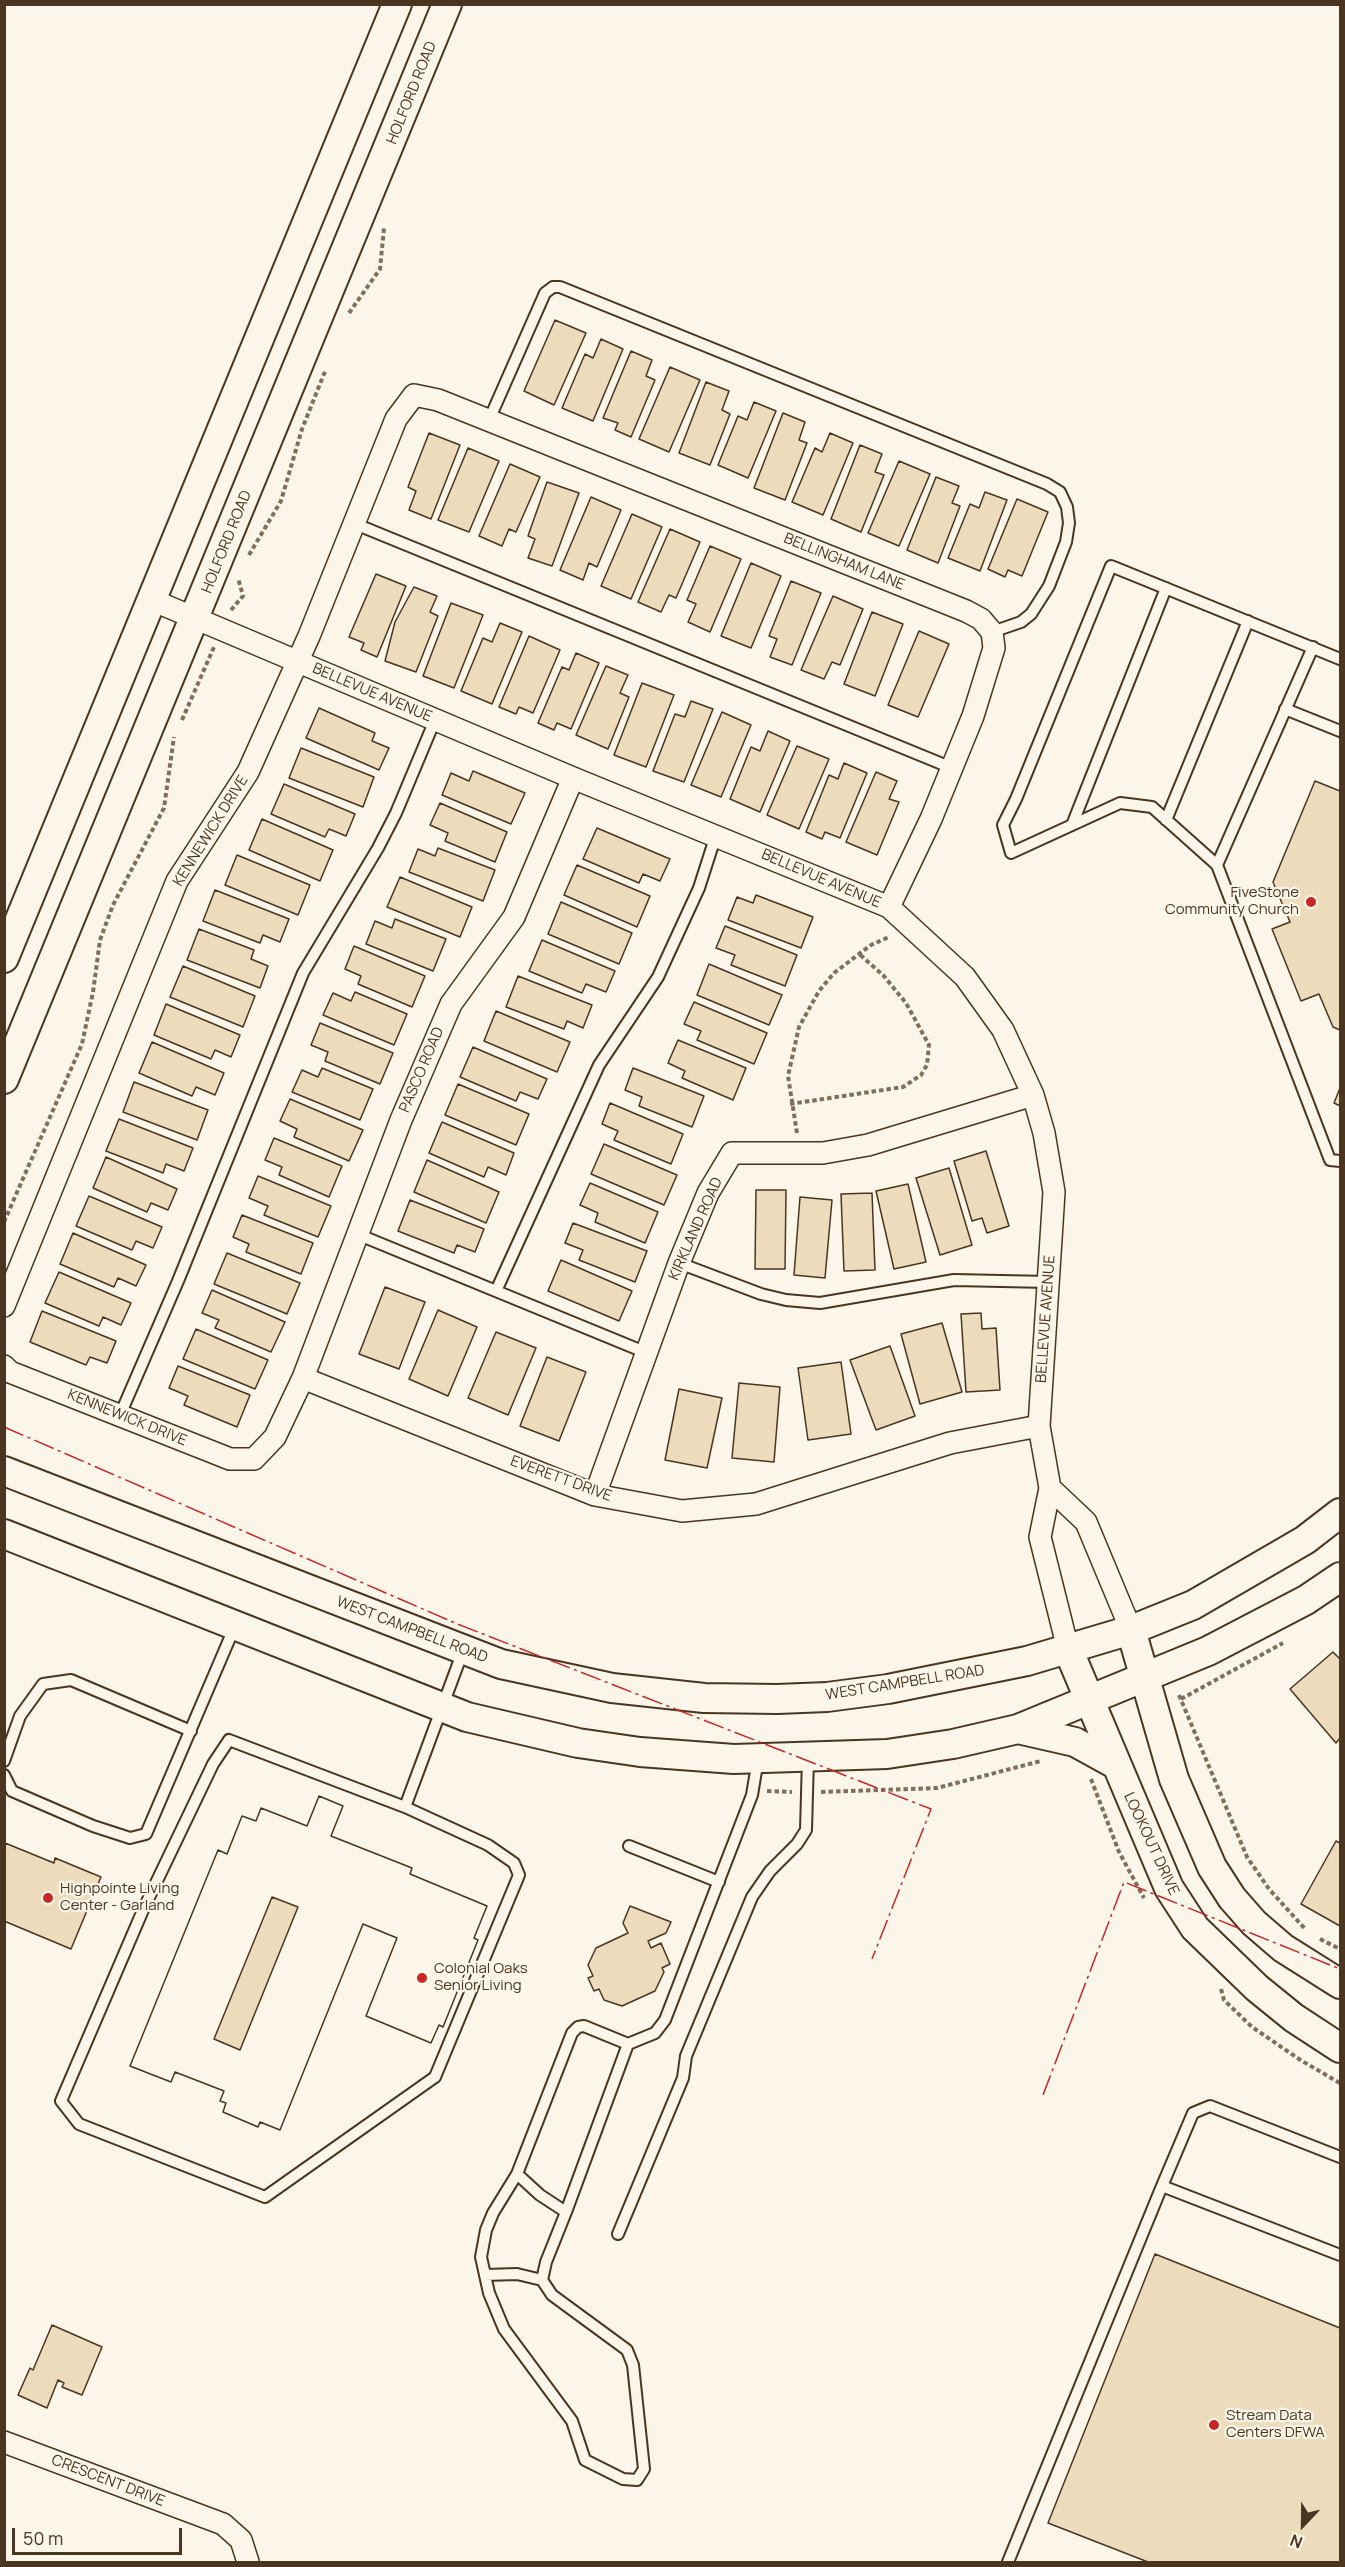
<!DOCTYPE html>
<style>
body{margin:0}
#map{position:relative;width:1345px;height:2567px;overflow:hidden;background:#fbf6e9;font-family:Manrope,sans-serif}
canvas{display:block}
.frame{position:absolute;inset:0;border:6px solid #4a3520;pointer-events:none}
.north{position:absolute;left:1273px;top:2495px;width:60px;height:60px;-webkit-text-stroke:4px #fbf6e9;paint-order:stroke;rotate:202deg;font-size:16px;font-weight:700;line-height:24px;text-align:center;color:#4a3520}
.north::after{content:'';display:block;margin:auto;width:21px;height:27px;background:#4a3520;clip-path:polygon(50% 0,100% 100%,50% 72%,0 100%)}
.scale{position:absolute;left:12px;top:2528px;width:170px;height:27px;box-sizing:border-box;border:3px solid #4a3520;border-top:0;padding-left:8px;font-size:18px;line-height:21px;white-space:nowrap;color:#4a3520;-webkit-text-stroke:4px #fbf6e9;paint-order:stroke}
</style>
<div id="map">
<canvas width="1345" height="2567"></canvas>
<div class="frame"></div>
<div class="north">N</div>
<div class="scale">50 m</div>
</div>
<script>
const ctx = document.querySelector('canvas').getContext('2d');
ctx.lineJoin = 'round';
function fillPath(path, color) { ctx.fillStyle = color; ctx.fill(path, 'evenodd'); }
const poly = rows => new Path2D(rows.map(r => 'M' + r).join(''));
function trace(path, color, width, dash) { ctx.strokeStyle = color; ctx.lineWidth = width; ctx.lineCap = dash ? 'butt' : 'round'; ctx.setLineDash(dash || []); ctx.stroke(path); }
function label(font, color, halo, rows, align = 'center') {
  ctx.font = font + ' Manrope,sans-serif'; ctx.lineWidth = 4.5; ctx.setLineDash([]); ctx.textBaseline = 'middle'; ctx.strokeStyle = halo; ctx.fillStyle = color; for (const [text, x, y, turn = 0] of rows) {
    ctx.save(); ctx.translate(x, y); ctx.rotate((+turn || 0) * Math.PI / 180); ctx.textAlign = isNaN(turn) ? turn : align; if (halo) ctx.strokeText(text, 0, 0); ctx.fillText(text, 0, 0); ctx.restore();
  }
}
const building = poly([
 [555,320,586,333,554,405,524,391,555,320],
 [601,339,623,349,593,421,562,408,585,354,593,358,601,339],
 [631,351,652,360,646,376,655,380,631,437,615,430,618,423,603,418,631,351],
 [670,367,700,380,669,452,639,439,670,367],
 [706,382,729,391,722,410,730,414,710,465,679,453,706,382],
 [754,402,776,411,748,478,718,465,738,416,747,420,754,402],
 [783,413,805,422,799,440,807,443,785,500,754,488,783,413],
 [429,433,460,445,431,519,409,510,416,491,408,487,429,433],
 [830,433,853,443,823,515,792,502,815,448,822,452,830,433],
 [860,445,882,454,875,472,884,475,861,532,831,519,860,445],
 [468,448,499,461,469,532,438,520,468,448],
 [899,461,930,474,899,546,868,533,899,461],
 [510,464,540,477,516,532,509,529,502,546,479,536,510,464],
 [936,477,959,486,952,503,960,506,938,563,907,550,936,477],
 [547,482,579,493,552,566,528,558,535,539,528,536,547,482],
 [985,492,1007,500,980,571,948,558,970,504,979,508,985,492],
 [591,497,621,510,597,567,589,563,583,580,560,570,591,497],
 [1017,499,1048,512,1022,576,1008,570,1005,577,988,569,1017,499],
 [632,514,662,527,631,599,601,586,632,514],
 [670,529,700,542,676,598,669,595,661,612,638,602,670,529],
 [710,546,741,559,710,632,688,622,696,604,687,600,710,546],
 [751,563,781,576,751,648,721,636,751,563],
 [376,574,406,586,377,657,361,650,364,643,349,637,376,574],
 [791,581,821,593,792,665,770,657,777,639,769,636,791,581],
 [414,587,437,596,430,612,438,616,416,672,385,661,395,622,414,587],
 [833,596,863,609,840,665,832,662,824,679,801,670,833,596],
 [451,603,483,615,454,688,423,676,451,603],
 [872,612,903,624,875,696,844,684,872,612],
 [500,623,522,632,492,704,461,691,483,638,492,642,500,623],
 [919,631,949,644,918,717,888,705,919,631],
 [529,636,560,650,533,713,519,707,516,714,499,707,529,636],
 [576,653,599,663,571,729,557,723,554,730,538,723,562,667,569,670,576,653],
 [606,666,628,675,620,693,629,697,608,749,576,735,606,666],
 [642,683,674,695,646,767,614,755,642,683],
 [691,701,713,709,684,782,653,771,675,714,685,717,691,701],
 [319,708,375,733,372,741,389,748,379,770,306,738,319,708],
 [722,712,751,725,721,797,691,785,722,712],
 [768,731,790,741,760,812,730,799,751,747,760,751,768,731],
 [797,746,829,759,799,829,767,815,797,746],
 [301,748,374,777,363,807,289,778,301,748],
 [844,763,867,773,840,838,825,832,822,839,806,832,829,775,838,779,844,763],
 [473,771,525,793,511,824,442,795,451,773,469,781,473,771],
 [876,772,897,781,889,799,899,802,877,855,846,842,876,772],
 [1315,781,1340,791,1340,1030,1333,1027,1319,994,1301,1001,1272,929,1290,922,1273,882,1315,781],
 [284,784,355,814,346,836,329,829,325,837,271,814,284,784],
 [440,803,507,832,495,862,445,841,448,833,430,825,440,803],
 [262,819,333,850,320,881,249,850,262,819],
 [597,828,670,859,660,881,643,874,639,883,583,859,597,828],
 [438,848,495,870,483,901,409,872,418,849,435,856,438,848],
 [237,855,310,885,298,915,225,885,237,855],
 [577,865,650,896,637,927,564,895,577,865],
 [400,877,472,907,460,937,387,907,400,877],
 [215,890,289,919,280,942,263,935,260,943,203,921,215,890],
 [756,895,813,917,801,948,728,920,737,897,753,903,756,895],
 [561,902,632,933,619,964,548,934,561,902],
 [395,919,446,939,433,971,366,944,375,921,392,928,395,919],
 [725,926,797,955,785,986,731,965,735,955,716,948,725,926],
 [199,929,254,950,251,959,268,966,260,988,187,960,199,929],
 [542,940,615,971,606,992,586,984,582,993,529,971,542,940],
 [354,946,425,976,412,1007,358,984,361,976,345,969,354,946],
 [709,964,782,995,769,1025,697,995,709,964],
 [183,966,255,996,243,1027,170,997,183,966],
 [518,976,592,1005,583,1028,567,1021,564,1029,506,1007,518,976],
 [355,992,407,1014,394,1045,323,1015,333,993,351,1001,355,992],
 [694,1002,767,1033,754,1064,697,1040,701,1031,684,1024,694,1002],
 [166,1004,240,1035,231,1057,215,1050,211,1059,154,1035,166,1004],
 [496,1011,570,1042,557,1072,484,1041,496,1011],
 [320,1023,393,1053,380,1084,325,1061,328,1052,311,1045,320,1023],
 [678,1040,746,1068,733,1100,682,1078,685,1071,668,1063,678,1040],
 [152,1042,224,1073,215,1095,196,1087,192,1096,139,1073,152,1042],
 [473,1047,547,1079,538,1099,520,1092,516,1101,460,1077,473,1047],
 [322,1068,373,1089,360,1120,292,1092,302,1070,318,1077,322,1068],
 [633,1068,704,1096,692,1127,639,1106,642,1097,625,1090,633,1068],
 [134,1082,208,1110,197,1140,123,1112,134,1082],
 [458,1084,529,1114,516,1145,445,1115,458,1084],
 [1340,1088,1340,1106,1334,1103,1340,1088],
 [290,1099,363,1130,349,1161,294,1137,297,1129,280,1121,290,1099],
 [610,1103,683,1134,671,1164,614,1140,618,1131,602,1124,610,1103],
 [119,1119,193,1148,184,1171,166,1164,163,1173,106,1151,119,1119],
 [442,1122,514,1153,506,1175,488,1167,484,1177,429,1153,442,1122],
 [274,1138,342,1166,329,1197,279,1175,282,1167,265,1160,274,1138],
 [604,1144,677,1175,664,1205,591,1174,604,1144],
 [986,1151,1009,1226,987,1233,982,1218,972,1221,954,1161,986,1151],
 [106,1157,177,1189,168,1210,151,1203,147,1212,93,1188,106,1157],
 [427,1160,499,1192,486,1223,414,1192,427,1160],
 [949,1168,972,1245,940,1255,916,1178,949,1168],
 [258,1176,331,1206,318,1237,264,1215,268,1206,249,1198,258,1176],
 [590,1183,658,1212,645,1243,595,1222,598,1213,580,1205,590,1183],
 [908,1184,926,1262,894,1269,876,1191,908,1184],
 [756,1190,786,1190,785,1269,755,1269,756,1190],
 [872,1193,875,1270,844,1271,841,1194,872,1193],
 [89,1196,162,1227,153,1248,136,1241,132,1250,76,1226,89,1196],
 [800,1197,832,1200,825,1278,794,1275,800,1197],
 [410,1200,484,1229,475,1252,457,1245,454,1253,398,1231,410,1200],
 [242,1215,313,1243,301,1274,246,1252,249,1244,233,1237,242,1215],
 [573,1223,647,1251,635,1282,579,1260,583,1250,565,1243,573,1223],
 [73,1233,146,1265,136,1286,118,1278,114,1287,60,1264,73,1233],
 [227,1253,300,1283,287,1314,214,1284,227,1253],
 [561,1260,632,1291,619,1321,548,1291,561,1260],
 [59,1272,131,1303,121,1325,103,1317,99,1326,45,1303,59,1272],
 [385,1287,425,1302,399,1369,359,1354,385,1287],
 [212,1290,285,1322,271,1352,215,1328,219,1320,202,1313,212,1290],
 [438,1310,477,1327,448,1396,409,1379,438,1310],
 [42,1311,116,1341,107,1363,90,1357,86,1365,30,1342,42,1311],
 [981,1313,982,1329,996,1328,1000,1390,966,1392,961,1314,981,1313],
 [942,1323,962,1392,920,1404,901,1334,942,1323],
 [196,1329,268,1360,255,1389,183,1359,196,1329],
 [496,1332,536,1348,508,1415,468,1398,496,1332],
 [890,1346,915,1416,876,1430,850,1360,890,1346],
 [547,1357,586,1372,559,1441,520,1426,547,1357],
 [841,1362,851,1434,808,1440,798,1368,841,1362],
 [178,1366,250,1395,237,1427,184,1405,188,1396,169,1388,178,1366],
 [739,1383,780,1387,774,1462,732,1458,739,1383],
 [679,1389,722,1398,707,1468,665,1460,679,1389],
 [1333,1652,1340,1659,1340,1738,1336,1743,1290,1689,1333,1652],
 [319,1796,343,1806,331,1836,412,1868,410,1874,487,1906,474,1938,478,1940,443,2027,439,2025,431,2043,366,2016,397,1938,363,1924,280,2130,260,2122,258,2127,223,2112,226,2103,220,2101,224,2091,175,2072,171,2082,130,2066,218,1850,227,1854,242,1816,256,1821,261,1808,307,1826,319,1796],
 [272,1897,298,1907,240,2050,214,2039,272,1897],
 [319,1796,343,1806,331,1836,412,1868,410,1874,487,1906,474,1938,478,1940,443,2027,439,2025,431,2043,366,2016,397,1938,363,1924,280,2130,260,2122,258,2127,223,2112,226,2103,220,2101,224,2091,175,2072,171,2082,130,2066,218,1850,227,1854,242,1816,256,1821,261,1808,307,1826,319,1796],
 [1336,1841,1340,1843,1340,1926,1301,1904,1336,1841],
 [5,1843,54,1863,55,1858,101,1877,71,1949,4,1921,5,1843],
 [630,1906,671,1922,666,1933,648,1941,651,1948,661,1943,670,1964,662,1968,664,1972,655,1991,622,2006,604,2000,599,1989,594,1991,588,1978,593,1976,588,1965,596,1948,628,1933,623,1923,630,1906],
 [1155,2254,1340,2328,1340,2562,1148,2562,1048,2523,1155,2254],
 [52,2325,102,2347,82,2395,62,2387,64,2383,58,2380,47,2408,18,2395,30,2368,33,2370,52,2325]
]);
fillPath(building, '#ecdcbc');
trace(building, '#4a3520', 1.5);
const lane = poly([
 [489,420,545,293,553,287,560,287,1047,484,1060,492,1067,507,1069,523,1066,542,1049,586,1031,614,1021,622,992,632],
 [353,523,952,768],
 [1340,659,1111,566,1016,799,1003,825,1011,853,1120,803,1152,807,1217,865,1330,1160,1340,1161],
 [1285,709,1340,731],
 [1166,820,1248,621],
 [1072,825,1166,588],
 [1217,865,1313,647],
 [357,1234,647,1353],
 [679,1263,761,1294,786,1300,820,1303,954,1280,1049,1282],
 [496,1291,599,1065,658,977,699,888,716,835],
 [120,1415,178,1281,303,973,378,848,396,813,435,720],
 [4,1761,20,1716,43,1684,71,1680,191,1731],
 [4,1775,12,1791,93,1826,130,1838,146,1834,235,1626],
 [405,1807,488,1845,514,1863,519,1875,435,2077,265,2197,79,2124,61,2101,143,1910,213,1764,229,1740,405,1807,463,1651],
 [629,1846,719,1882],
 [628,2044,584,2026,578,2027,572,2033,517,2174,540,2195,566,2212,628,2044,655,2033,665,2020,752,1795,758,1759],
 [517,2174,493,2213,486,2230,481,2257,489,2293,504,2329,572,2421,585,2460,623,2479,637,2480,644,2469,633,2365,627,2350,552,2295,542,2280,546,2262,566,2212],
 [1162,2186,1193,2113,1210,2106,1340,2157],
 [618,2234,683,2078,686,2056,752,1897,770,1871,797,1844,806,1830,808,1758],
 [485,2275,517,2274,542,2280],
 [1008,2562,1162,2186,1340,2255]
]);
const street = poly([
 [152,600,573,778,889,907,965,977,1003,1030,1033,1095,1044,1133,1054,1192,1039,1426,1050,1488,1040,1537,1068,1649],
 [4,1306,177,881,248,772,309,636,396,419,414,395,438,400,966,611,981,619,992,632,994,648,973,716,931,819,889,907],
 [4,1366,10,1372,230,1459,254,1459,275,1437,303,1378,401,1120,451,1004,514,917,573,778],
 [303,1378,595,1495,682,1511,756,1504,950,1443,1039,1426],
 [1050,1488,1086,1522,1131,1630],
 [595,1495,679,1263,708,1193,732,1153,823,1153,868,1145,1033,1095],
 [4,2442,223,2524,241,2540,248,2562]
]);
const secondary = poly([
 [4,958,397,4],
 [4,1079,447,4],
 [4,1471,501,1664,612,1688,704,1698,777,1699,827,1697,888,1689,1027,1661,1131,1630,1193,1605,1305,1540,1340,1513],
 [4,1534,467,1717,578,1743,640,1752,734,1759,887,1754,953,1744,1018,1729,1208,1651,1306,1600,1340,1577],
 [1131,1630,1174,1779,1212,1867,1232,1898,1254,1923,1283,1948,1340,1984],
 [1068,1649,1169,1888,1195,1928,1257,1988,1294,2018,1340,2048],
 [1018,1729,1075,1742,1115,1764]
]);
trace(lane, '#4a3520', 14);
trace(street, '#4a3520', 24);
trace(secondary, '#4a3520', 32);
trace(poly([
 [349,313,380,269,384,228],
 [249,555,281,501,302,429,326,369],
 [231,610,243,596,238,578],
 [182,720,214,647],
 [790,1104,903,1087,921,1075,927,1065,929,1045,906,1003,883,975,858,953],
 [797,1133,788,1076,799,1027,819,991,834,973,871,945,889,937],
 [4,1222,82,1044,93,992,100,940,113,905,164,808,174,737],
 [1179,1695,1247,1857,1269,1889,1306,1930],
 [1181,1699,1283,1643],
 [1091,1779,1119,1852,1144,1898],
 [767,1791,792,1792],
 [821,1792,937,1788,1041,1761],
 [1320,1939,1340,1949],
 [1221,1989,1224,2000,1252,2027,1302,2061,1340,2083]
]), '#7f6f5c', 4, [4.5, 3]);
trace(lane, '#fbf6e9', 10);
trace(street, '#fbf6e9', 21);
trace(secondary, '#fbf6e9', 28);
trace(poly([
 [4,1427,455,1623,931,1809,872,1959],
 [1043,2095,1124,1882,1340,1969]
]), '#c62828', 1.5, [21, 4.5, 3, 4.5]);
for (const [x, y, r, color] of [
 [1311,902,6,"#c62828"],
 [48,1898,6,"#c62828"],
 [422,1978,6,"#c62828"],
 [1214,2425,6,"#c62828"]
]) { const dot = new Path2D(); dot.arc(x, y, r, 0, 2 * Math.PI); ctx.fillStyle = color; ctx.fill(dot); trace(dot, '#fbf6e9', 2); }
label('15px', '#4a3520', '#fbf6e9', [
 ["HOLFORD ROAD",412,93,-68],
 ["HOLFORD ROAD",227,542,-68],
 ["BELLINGHAM LANE",844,562,22],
 ["BELLEVUE AVENUE",372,693,23],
 ["KENNEWICK DRIVE",211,831,-58],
 ["BELLEVUE AVENUE",821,879,23],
 ["PASCO ROAD",422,1070,-67],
 ["KIRKLAND ROAD",696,1229,-66],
 ["BELLEVUE AVENUE",1046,1319,-86],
 ["KENNEWICK DRIVE",127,1418,22],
 ["EVERETT DRIVE",561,1479,20],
 ["WEST CAMPBELL ROAD",412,1630,21],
 ["WEST CAMPBELL ROAD",905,1683,-9],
 ["LOOKOUT DRIVE",1151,1844,65],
 ["CRESCENT DRIVE",108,2481,21]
]);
label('15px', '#4a3520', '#fbf6e9', [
 ["FiveStone",1299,893,"right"],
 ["Community Church",1299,910,"right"],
 ["Highpointe Living",60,1889],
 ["Center - Garland",60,1906],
 ["Colonial Oaks",434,1969],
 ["Senior Living",434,1986],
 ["Stream Data",1226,2416],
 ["Centers DFWA",1226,2433]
], 'left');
</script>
